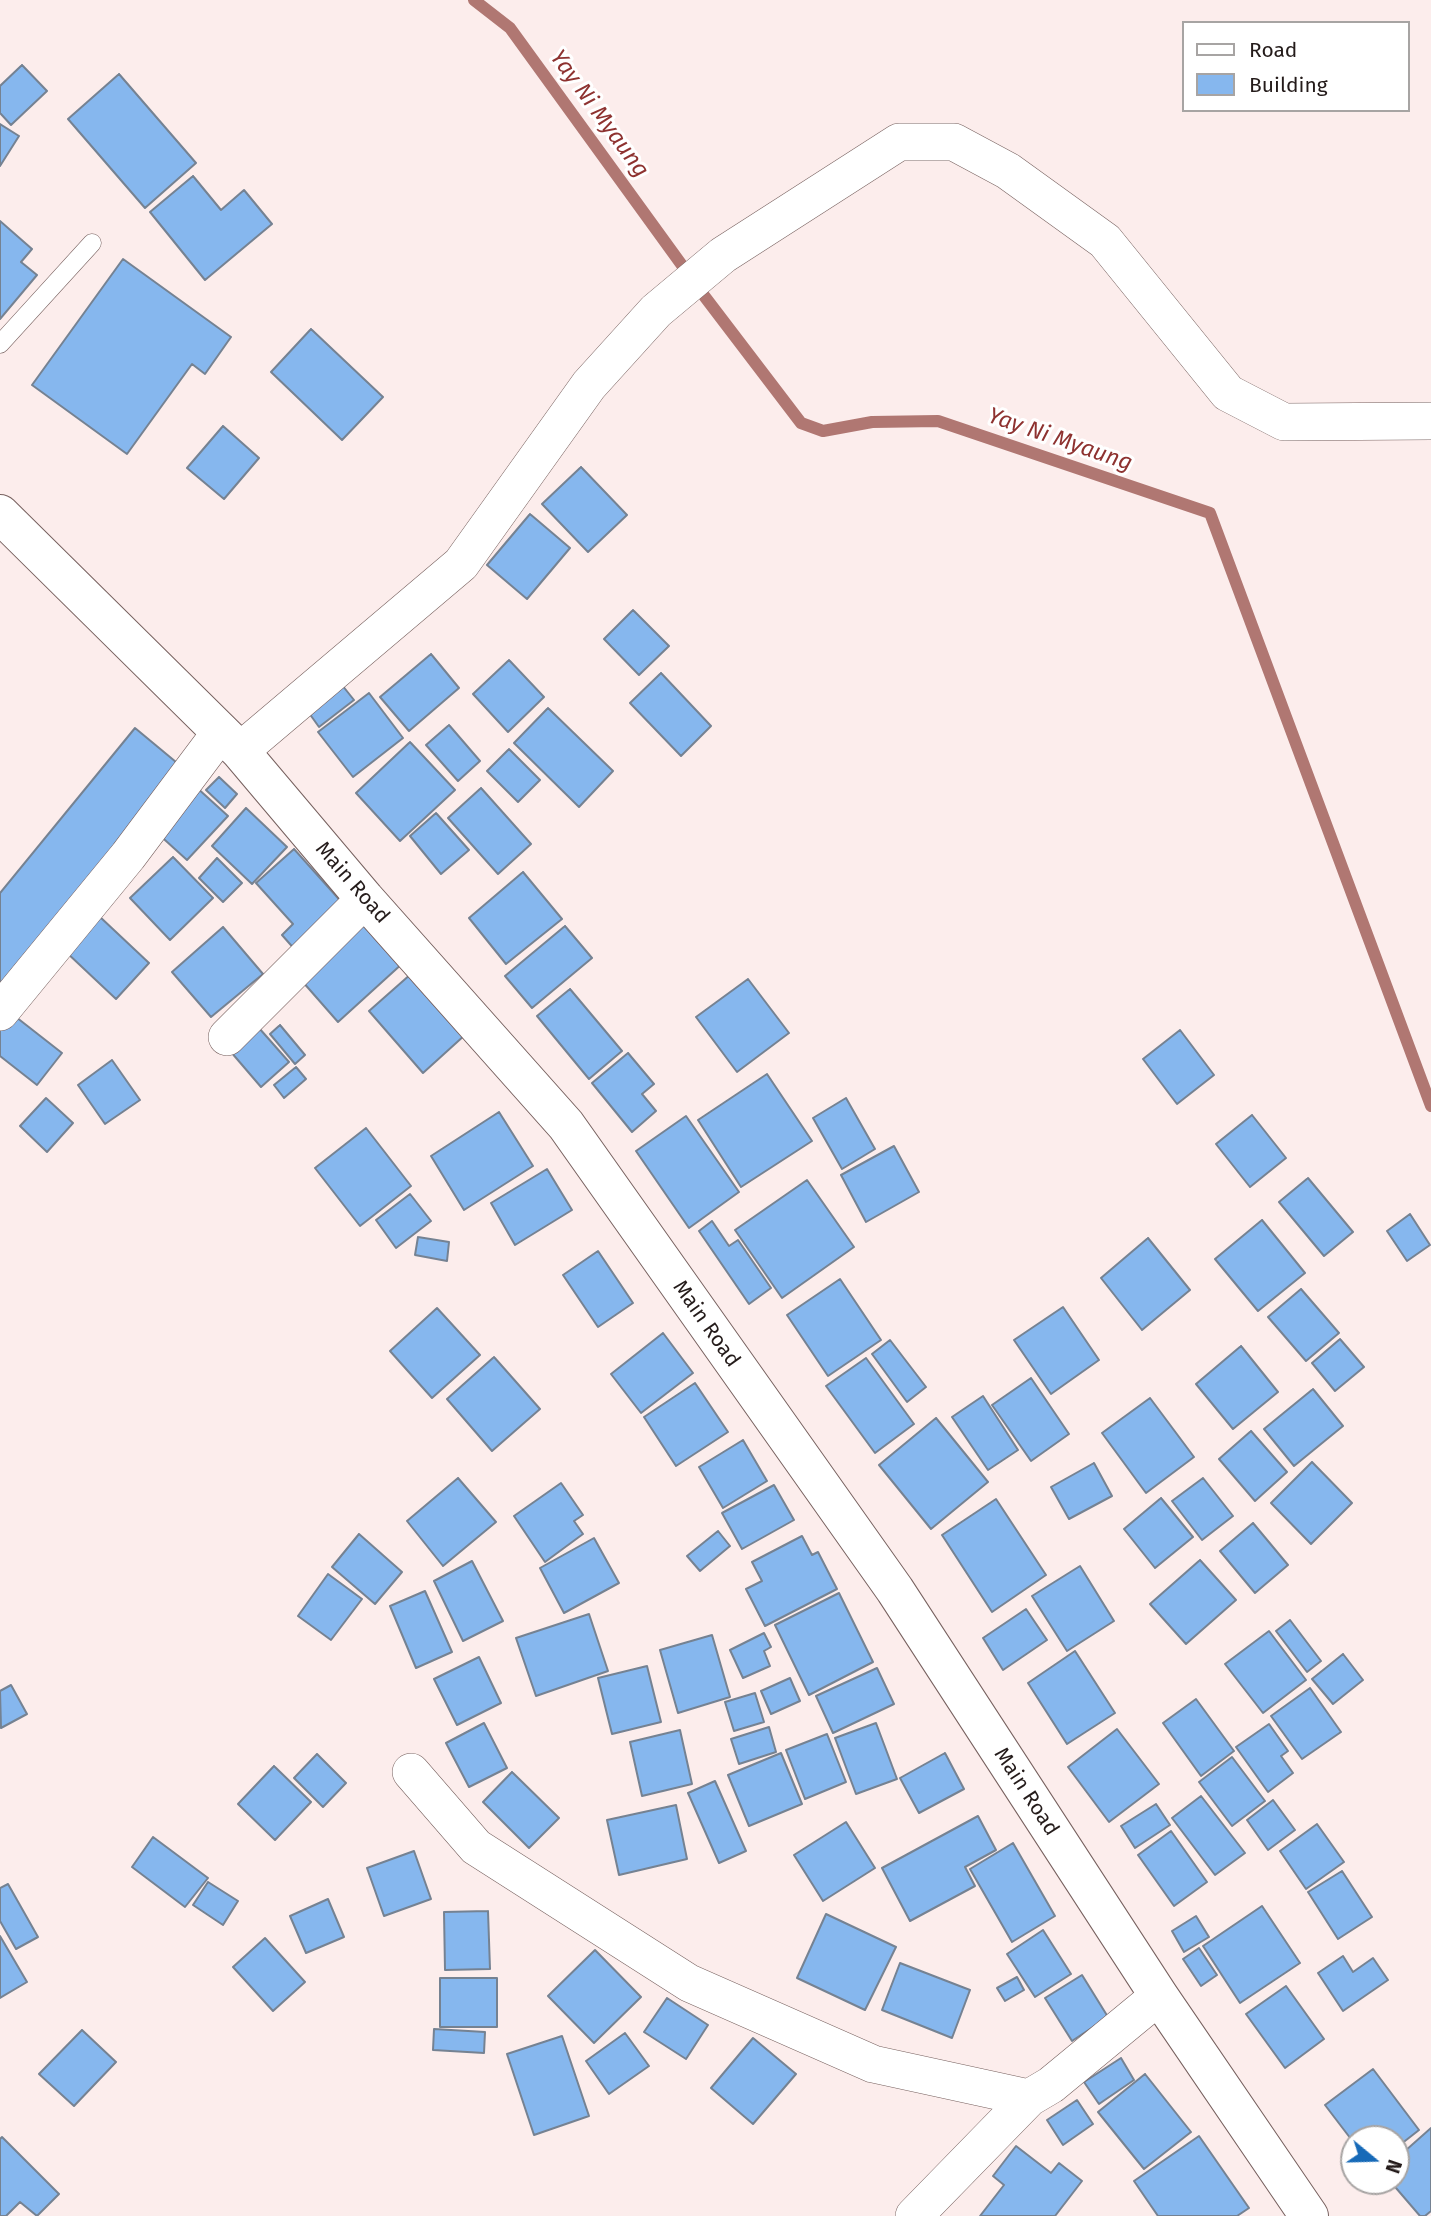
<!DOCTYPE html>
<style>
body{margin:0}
#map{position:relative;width:1431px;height:2216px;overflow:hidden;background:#fcedec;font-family:"Fira Sans",sans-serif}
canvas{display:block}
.legend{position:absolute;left:1182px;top:21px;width:228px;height:91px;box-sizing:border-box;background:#fff;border:2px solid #a7a4a3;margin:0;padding:9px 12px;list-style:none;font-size:21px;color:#241b1a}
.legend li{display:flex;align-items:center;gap:14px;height:35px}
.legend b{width:35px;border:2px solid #a7a4a3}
.north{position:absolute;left:1340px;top:2125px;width:70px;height:70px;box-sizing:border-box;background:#fff;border:2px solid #a7a4a3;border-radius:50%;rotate:109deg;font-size:19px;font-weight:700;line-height:28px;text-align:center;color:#241b1a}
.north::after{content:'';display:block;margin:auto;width:24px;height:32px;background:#176ab8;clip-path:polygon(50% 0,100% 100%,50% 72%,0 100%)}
</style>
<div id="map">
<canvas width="1431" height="2216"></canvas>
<ul class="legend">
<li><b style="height:9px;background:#fff"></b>Road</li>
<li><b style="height:19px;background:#86b7ee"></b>Building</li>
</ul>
<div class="north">N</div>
</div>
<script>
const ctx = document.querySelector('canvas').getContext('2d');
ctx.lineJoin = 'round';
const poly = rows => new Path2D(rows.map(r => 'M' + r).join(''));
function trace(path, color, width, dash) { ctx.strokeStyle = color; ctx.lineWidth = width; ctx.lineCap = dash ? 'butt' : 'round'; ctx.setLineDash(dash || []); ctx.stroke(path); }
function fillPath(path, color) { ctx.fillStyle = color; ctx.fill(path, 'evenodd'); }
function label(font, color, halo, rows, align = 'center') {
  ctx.font = font + ' "Fira Sans",sans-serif'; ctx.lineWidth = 6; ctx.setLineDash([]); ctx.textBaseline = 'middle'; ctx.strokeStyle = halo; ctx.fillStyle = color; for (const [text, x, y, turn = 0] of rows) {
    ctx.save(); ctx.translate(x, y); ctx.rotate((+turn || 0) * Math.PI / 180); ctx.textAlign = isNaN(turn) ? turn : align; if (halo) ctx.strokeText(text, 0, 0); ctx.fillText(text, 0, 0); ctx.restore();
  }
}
trace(poly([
 [474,0,510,28,705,297,801,423,823,431,872,422,938,421,1210,513,1431,1106]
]), '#b07772', 12);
const building = poly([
 [22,65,47,91,11,125,0,113,0,86,22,65],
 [119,74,196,163,145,208,68,119,119,74],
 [0,124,19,136,0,166,0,124],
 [193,176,221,210,244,190,272,224,205,280,150,212,193,176],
 [0,221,32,249,21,262,37,275,0,319,0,221],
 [123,259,231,337,205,374,192,364,127,454,32,385,123,259],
 [311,329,383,397,342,440,271,372,311,329],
 [223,426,259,458,224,499,187,468,223,426],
 [581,467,627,515,588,552,542,504,581,467],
 [530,514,570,548,527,599,487,565,530,514],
 [633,610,669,646,639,675,604,639,633,610],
 [431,654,459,688,409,731,380,697,431,654],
 [509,660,544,697,508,732,473,694,509,660],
 [661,673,711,726,681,756,630,703,661,673],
 [338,680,354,700,319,727,304,706,338,680],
 [369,693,403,738,353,777,318,732,369,693],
 [548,708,613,771,579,807,514,743,548,708],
 [449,725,480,761,458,781,426,745,449,725],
 [135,728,188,772,0,1003,0,893,135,728],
 [410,742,455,790,400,841,356,793,410,742],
 [509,749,540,780,518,802,487,771,509,749],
 [219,777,237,794,225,808,206,790,219,777],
 [195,786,228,816,187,860,155,831,195,786],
 [481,788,531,844,498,874,448,818,481,788],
 [246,808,287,847,252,884,212,846,246,808],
 [436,813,469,850,441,874,410,836,436,813],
 [294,849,346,907,297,952,282,935,293,924,256,883,294,849],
 [173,857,213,898,170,940,130,898,173,857],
 [217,858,242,883,223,902,199,878,217,858],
 [523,872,562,919,506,964,469,918,523,872],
 [361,914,404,962,338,1022,295,973,361,914],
 [99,916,149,963,116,999,65,951,99,916],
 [565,926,592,958,532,1008,505,976,565,926],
 [223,927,263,974,211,1017,172,972,223,927],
 [412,973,466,1034,423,1073,369,1011,412,973],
 [748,979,789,1033,737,1072,696,1017,748,979],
 [570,989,622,1051,589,1079,537,1016,570,989],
 [7,1010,62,1053,37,1085,0,1056,0,1020,7,1010],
 [280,1025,305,1055,295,1064,270,1034,280,1025],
 [259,1028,289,1062,261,1087,231,1052,259,1028],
 [1180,1030,1214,1075,1177,1104,1143,1059,1180,1030],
 [628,1053,654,1084,642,1094,656,1111,632,1132,592,1083,628,1053],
 [112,1060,140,1100,105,1124,78,1085,112,1060],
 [296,1067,306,1079,284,1098,274,1085,296,1067],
 [767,1074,812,1141,741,1187,698,1120,767,1074],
 [46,1098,73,1123,47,1152,20,1126,46,1098],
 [846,1098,875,1149,842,1169,813,1118,846,1098],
 [499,1112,533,1166,464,1210,431,1156,499,1112],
 [1252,1115,1286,1158,1250,1187,1216,1144,1252,1115],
 [686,1116,739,1192,689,1228,636,1151,686,1116],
 [366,1128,411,1186,360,1226,315,1168,366,1128],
 [894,1146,919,1192,866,1222,841,1175,894,1146],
 [547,1169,572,1210,515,1245,491,1203,547,1169],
 [1308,1178,1353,1232,1324,1256,1279,1202,1308,1178],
 [807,1180,854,1247,782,1298,735,1230,807,1180],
 [410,1194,431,1221,396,1248,376,1220,410,1194],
 [1410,1214,1430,1245,1407,1261,1387,1231,1410,1214],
 [1262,1220,1305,1273,1258,1311,1215,1259,1262,1220],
 [712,1221,729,1246,738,1240,771,1288,749,1304,699,1231,712,1221],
 [418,1237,449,1242,447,1261,415,1255,418,1237],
 [1148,1238,1190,1290,1142,1330,1101,1278,1148,1238],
 [598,1251,633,1303,598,1327,563,1275,598,1251],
 [840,1279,881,1340,828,1376,787,1315,840,1279],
 [1301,1289,1339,1333,1306,1361,1268,1317,1301,1289],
 [1063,1307,1099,1360,1051,1394,1014,1340,1063,1307],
 [437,1308,480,1355,432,1398,390,1351,437,1308],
 [663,1333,693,1373,641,1413,611,1374,663,1333],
 [1340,1339,1364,1367,1335,1391,1312,1363,1340,1339],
 [890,1340,926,1387,907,1402,872,1354,890,1340],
 [1241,1346,1278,1392,1233,1429,1196,1384,1241,1346],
 [494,1357,540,1409,492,1451,447,1399,494,1357],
 [866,1358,914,1424,875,1453,826,1386,866,1358],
 [1031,1378,1069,1434,1031,1461,992,1405,1031,1378],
 [695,1383,728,1432,676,1466,644,1417,695,1383],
 [1313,1389,1343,1426,1294,1466,1264,1429,1313,1389],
 [983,1396,1018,1450,988,1470,952,1417,983,1396],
 [1150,1398,1194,1457,1146,1493,1102,1433,1150,1398],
 [936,1418,988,1482,931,1529,879,1465,936,1418],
 [1251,1431,1287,1472,1255,1501,1219,1459,1251,1431],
 [743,1440,767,1481,723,1508,699,1467,743,1440],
 [1312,1462,1352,1503,1311,1544,1271,1503,1312,1462],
 [1094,1463,1112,1496,1069,1519,1051,1487,1094,1463],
 [458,1478,496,1522,443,1566,407,1521,458,1478],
 [1203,1478,1233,1516,1202,1540,1172,1501,1203,1478],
 [561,1483,583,1515,574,1521,583,1534,545,1562,514,1516,561,1483],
 [774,1485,794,1520,742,1549,722,1513,774,1485],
 [1161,1498,1193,1537,1155,1568,1124,1529,1161,1498],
 [996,1499,1046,1575,992,1612,942,1535,996,1499],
 [1253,1523,1288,1565,1255,1593,1220,1551,1253,1523],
 [718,1531,730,1546,700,1571,687,1556,718,1531],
 [359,1534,402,1572,375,1604,332,1567,359,1534],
 [802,1536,812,1555,818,1552,837,1589,765,1626,746,1589,762,1581,752,1562,802,1536],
 [594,1538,619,1583,564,1613,540,1568,594,1538],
 [1200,1560,1236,1600,1186,1644,1150,1604,1200,1560],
 [472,1561,503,1621,463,1641,434,1581,472,1561],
 [1080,1566,1114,1621,1067,1651,1032,1596,1080,1566],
 [328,1574,362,1599,331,1640,298,1616,328,1574],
 [425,1591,452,1652,416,1668,390,1606,425,1591],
 [839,1593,873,1662,809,1695,775,1625,839,1593],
 [1026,1609,1047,1640,1003,1670,983,1638,1026,1609],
 [589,1614,608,1671,536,1696,516,1638,589,1614],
 [1290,1620,1321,1661,1307,1672,1276,1631,1290,1620],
 [1269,1631,1306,1680,1263,1713,1225,1664,1269,1631],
 [764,1633,771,1647,764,1651,770,1666,743,1678,730,1650,764,1633],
 [712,1635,730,1697,678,1713,660,1650,712,1635],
 [1075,1651,1115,1713,1067,1744,1028,1683,1075,1651],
 [1343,1654,1363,1680,1333,1704,1312,1679,1343,1654],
 [479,1657,501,1703,457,1725,434,1679,479,1657],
 [647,1666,661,1722,612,1734,598,1678,647,1666],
 [877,1668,894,1704,833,1733,816,1696,877,1668],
 [790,1678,800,1701,771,1714,761,1691,790,1678],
 [11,1685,27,1714,1,1728,0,1691,11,1685],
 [1310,1688,1341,1732,1302,1759,1271,1716,1310,1688],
 [755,1693,764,1722,734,1731,725,1702,755,1693],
 [1196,1699,1234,1751,1201,1776,1163,1723,1196,1699],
 [484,1723,507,1768,469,1787,446,1743,484,1723],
 [876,1723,897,1779,856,1794,835,1738,876,1723],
 [1269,1724,1288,1751,1281,1756,1293,1773,1268,1792,1236,1747,1269,1724],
 [769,1727,776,1752,739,1764,731,1739,769,1727],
 [1117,1729,1159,1784,1109,1822,1068,1767,1117,1729],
 [680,1730,692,1784,642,1796,630,1742,680,1730],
 [827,1734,846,1782,805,1799,786,1750,827,1734],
 [781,1753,802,1804,749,1826,728,1775,781,1753],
 [945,1753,964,1789,919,1813,900,1778,945,1753],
 [317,1754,346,1783,323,1807,294,1778,317,1754],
 [1232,1757,1265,1801,1232,1826,1199,1782,1232,1757],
 [274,1766,311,1802,275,1840,238,1804,274,1766],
 [512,1772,559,1818,529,1848,483,1802,512,1772],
 [715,1781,746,1851,719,1863,688,1793,715,1781],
 [1201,1796,1245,1853,1215,1875,1172,1818,1201,1796],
 [1273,1800,1295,1830,1268,1850,1247,1820,1273,1800],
 [1156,1804,1170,1825,1135,1848,1121,1826,1156,1804],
 [676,1805,687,1859,619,1875,607,1820,676,1805],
 [978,1816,996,1850,965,1867,975,1886,910,1921,882,1868,978,1816],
 [846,1822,875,1868,823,1901,794,1855,846,1822],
 [1317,1824,1344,1862,1306,1889,1280,1851,1317,1824],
 [1171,1831,1207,1882,1174,1906,1138,1855,1171,1831],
 [153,1837,208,1878,185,1907,132,1867,153,1837],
 [1013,1843,1055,1916,1012,1942,970,1869,1013,1843],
 [414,1851,431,1899,384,1916,367,1868,414,1851],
 [1342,1871,1372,1917,1338,1939,1308,1892,1342,1871],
 [208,1882,238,1901,223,1925,193,1905,208,1882],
 [8,1884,38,1937,16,1949,0,1921,0,1888,8,1884],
 [328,1899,344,1937,306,1953,290,1916,328,1899],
 [1262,1906,1300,1963,1240,2003,1203,1946,1262,1906],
 [488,1911,490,1969,445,1970,444,1912,488,1911],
 [826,1914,896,1947,865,2010,797,1978,826,1914],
 [1196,1916,1209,1937,1184,1952,1172,1931,1196,1916],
 [1043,1930,1071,1974,1035,1997,1007,1954,1043,1930],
 [0,1936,27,1982,0,1998,0,1936],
 [265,1938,305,1982,273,2011,233,1967,265,1938],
 [1199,1948,1217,1975,1201,1986,1183,1959,1199,1948],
 [595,1950,641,1997,594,2043,548,1996,595,1950],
 [1343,1956,1353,1972,1373,1958,1388,1980,1343,2011,1318,1973,1343,1956],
 [900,1963,970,1990,952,2038,882,2010,900,1963],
 [1082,1975,1108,2017,1072,2041,1045,1998,1082,1975],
 [1017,1977,1024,1990,1005,2001,997,1988,1017,1977],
 [440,1978,497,1978,497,2027,440,2027,440,1978],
 [1286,1986,1324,2039,1285,2068,1246,2014,1286,1986],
 [667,1998,708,2025,686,2059,644,2032,667,1998],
 [434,2029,485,2032,484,2053,433,2050,434,2029],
 [82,2030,116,2062,74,2106,39,2074,82,2030],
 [625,2033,649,2066,609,2094,586,2061,625,2033],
 [562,2036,589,2116,534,2135,507,2054,562,2036],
 [753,2038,796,2074,753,2124,711,2088,753,2038],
 [1121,2058,1134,2080,1099,2104,1084,2082,1121,2058],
 [1373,2069,1419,2130,1396,2148,1396,2139,1354,2139,1354,2143,1325,2105,1373,2069],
 [1145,2074,1191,2132,1144,2169,1098,2112,1145,2074],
 [1077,2100,1093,2124,1063,2145,1047,2120,1077,2100],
 [1431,2128,1431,2211,1425,2216,1420,2216,1390,2181,1396,2181,1396,2159,1431,2128],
 [1199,2136,1249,2208,1237,2216,1158,2216,1134,2181,1199,2136],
 [2,2137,59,2194,37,2216,20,2202,6,2216,0,2216,0,2139,2,2137],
 [1016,2146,1051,2173,1059,2163,1082,2181,1055,2216,980,2216,1004,2185,993,2176,1016,2146]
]);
fillPath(building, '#86b7ee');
trace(building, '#758292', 2);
const service = poly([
 [0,344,92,243]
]);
const minor = poly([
 [240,751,461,564,589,385,656,311,723,255,899,142,954,142,1008,171,1105,241,1228,393,1284,422,1431,421],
 [0,1012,128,856,221,732],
 [227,1037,365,899],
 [411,1772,476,1847,689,1983,873,2064,1029,2098,1051,2085,1159,1996],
 [914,2216,1029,2098]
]);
const primary = poly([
 [0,514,240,751,365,899,566,1125,895,1590,1159,1996,1309,2216]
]);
trace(service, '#77615f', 19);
trace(minor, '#77615f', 38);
trace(primary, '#77615f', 40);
trace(service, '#fff', 18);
trace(minor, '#fff', 37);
trace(primary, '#fff', 38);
label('21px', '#241b1a', '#fff', [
 ["Main Road",352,883,49],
 ["Main Road",706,1324,55],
 ["Main Road",1026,1792,57]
]);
label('italic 23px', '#8e3230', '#fff', [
 ["Yay Ni Myaung",599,114,54],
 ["Yay Ni Myaung",1060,440,19]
]);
</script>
